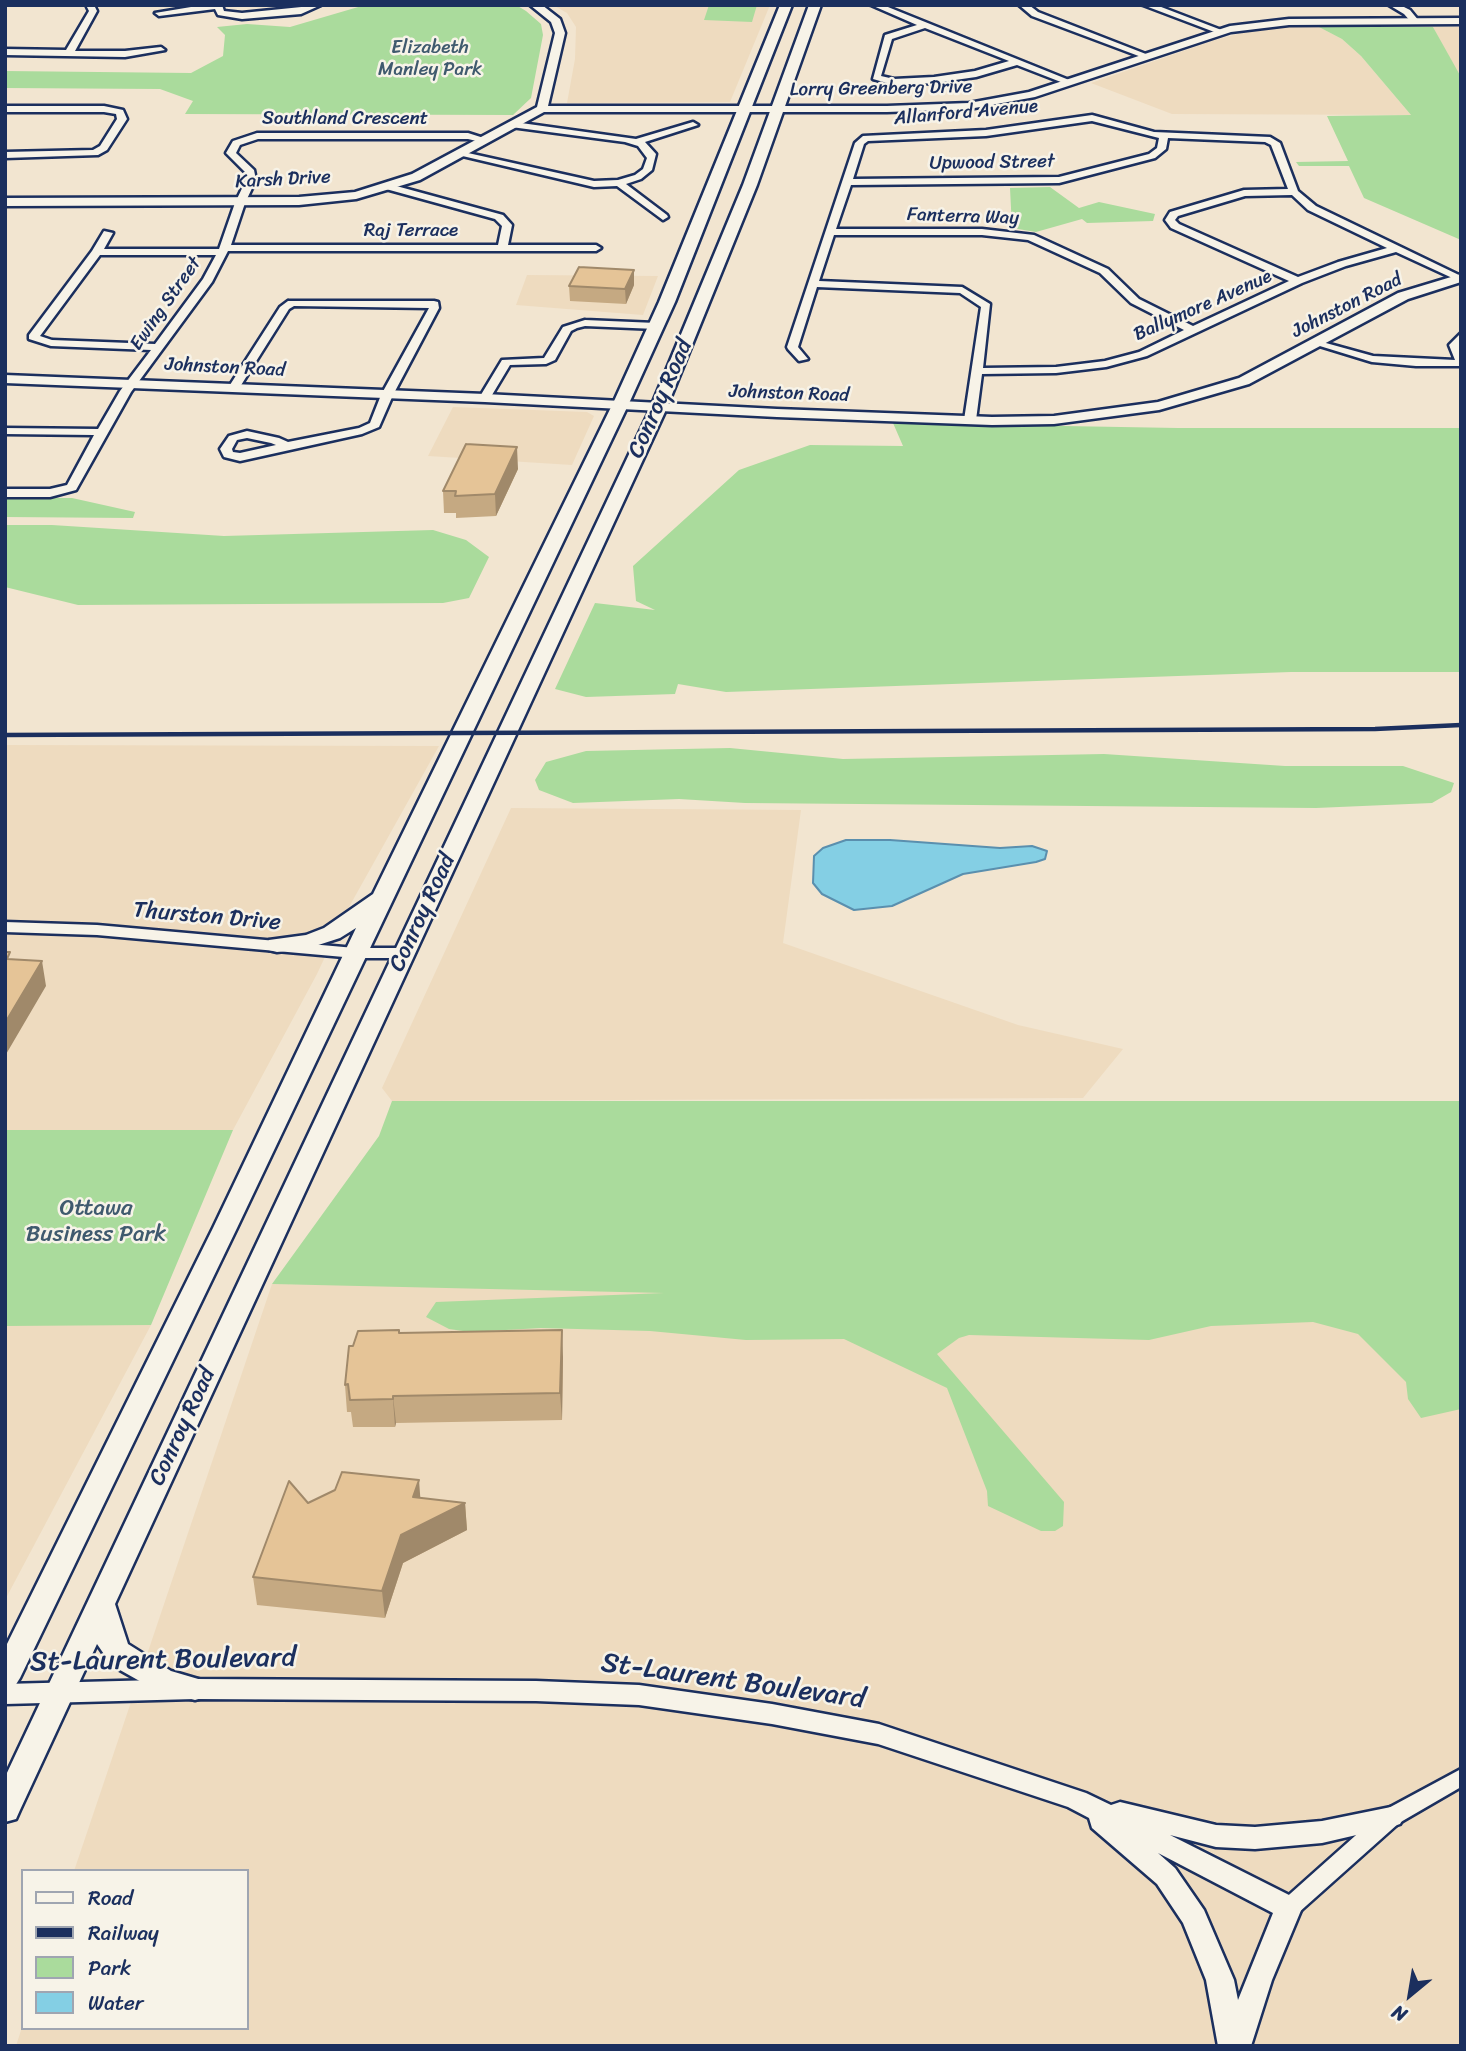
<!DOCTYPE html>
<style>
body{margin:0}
#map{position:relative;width:1466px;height:2051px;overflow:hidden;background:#f2e5d0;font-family:Sriracha,sans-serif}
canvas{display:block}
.frame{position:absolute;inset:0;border:7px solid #1b2f5e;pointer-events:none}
.legend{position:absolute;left:21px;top:1869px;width:228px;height:161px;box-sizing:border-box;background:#f7f3e8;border:2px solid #9fa5b1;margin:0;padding:9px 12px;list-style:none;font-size:21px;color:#1b2f5e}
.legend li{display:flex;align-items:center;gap:14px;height:35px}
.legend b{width:35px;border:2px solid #9fa5b1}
.north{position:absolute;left:1375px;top:1960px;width:70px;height:70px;-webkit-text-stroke:5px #f7f3e8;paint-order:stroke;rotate:210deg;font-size:19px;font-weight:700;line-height:28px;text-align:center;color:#1b2f5e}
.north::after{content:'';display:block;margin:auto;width:24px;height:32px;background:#1b2f5e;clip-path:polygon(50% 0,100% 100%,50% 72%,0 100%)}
</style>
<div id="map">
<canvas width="1466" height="2051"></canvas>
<div class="frame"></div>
<ul class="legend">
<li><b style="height:9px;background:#f7f3e8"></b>Road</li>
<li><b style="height:9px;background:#1b2f5e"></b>Railway</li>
<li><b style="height:19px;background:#aadb9c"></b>Park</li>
<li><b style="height:19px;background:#84cfe4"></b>Water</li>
</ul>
<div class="north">N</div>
</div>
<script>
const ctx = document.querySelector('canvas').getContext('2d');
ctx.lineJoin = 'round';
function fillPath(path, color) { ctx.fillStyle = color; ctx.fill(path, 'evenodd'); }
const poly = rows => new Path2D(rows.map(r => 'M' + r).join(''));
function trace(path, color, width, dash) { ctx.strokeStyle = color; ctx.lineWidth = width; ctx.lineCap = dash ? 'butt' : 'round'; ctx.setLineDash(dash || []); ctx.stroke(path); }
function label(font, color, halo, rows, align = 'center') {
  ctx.font = font + ' Sriracha,sans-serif'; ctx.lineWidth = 5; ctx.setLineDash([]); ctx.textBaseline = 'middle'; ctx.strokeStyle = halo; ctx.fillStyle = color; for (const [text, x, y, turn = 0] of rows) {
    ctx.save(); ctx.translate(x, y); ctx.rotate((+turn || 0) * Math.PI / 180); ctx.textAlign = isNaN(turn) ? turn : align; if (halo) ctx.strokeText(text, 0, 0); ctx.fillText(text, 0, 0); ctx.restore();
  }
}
fillPath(poly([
 [553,5,770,5,730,102,567,103,575,59,576,27,567,13],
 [1292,26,1317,26,1342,39,1361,56,1411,115,1172,114,1091,83,1215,40,1242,33],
 [1433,27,1461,27,1461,77,1444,48],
 [527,275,658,276,643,315,516,305],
 [453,407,587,412,594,416,572,465,428,456],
 [5,745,439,746,344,916,317,974,233,1130,5,1130],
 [511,808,801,810,783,943,1018,1025,1123,1049,1083,1098,392,1101,382,1088],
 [272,1284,1461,1295,1461,2046,16,2046,23,2024,23,2028,247,2028,247,1871,74,1871],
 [5,1325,151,1325,5,1600]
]), '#eedbbf');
fillPath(poly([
 [365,5,516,5,526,11,541,24,543,35,531,98,513,115,185,114,193,101,160,89,5,88,5,71,191,73,223,56,225,35,217,27,247,24,290,27],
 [709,5,757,5,752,22,704,20],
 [1317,26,1433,27,1461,77,1461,240,1364,198,1349,166,1299,166,1296,162,1348,161,1327,116,1411,115,1361,56,1342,39],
 [1050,187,1079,208,1099,202,1155,214,1153,221,1087,223,1082,219,1036,232,1012,228,1010,188],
 [893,423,1178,428,1461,428,1461,672,1291,672,726,692,678,684,675,694,586,697,555,689,595,603,655,610,636,601,633,566,739,470,810,445,903,446],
 [5,498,72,498,135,512,133,518,5,517],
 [5,525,52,525,224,536,433,530,466,540,489,557,469,598,443,603,78,605,5,587],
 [730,748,843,759,1104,754,1285,766,1403,766,1454,783,1451,792,1432,803,1316,808,745,803,679,799,573,803,539,790,535,780,546,762,586,751],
 [392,1101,1461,1101,1461,1409,1421,1418,1408,1399,1406,1382,1358,1334,1313,1322,1211,1326,1149,1340,969,1335,959,1338,937,1354,1064,1502,1063,1526,1055,1531,1041,1531,988,1506,987,1491,947,1388,844,1339,746,1340,650,1331,541,1328,470,1332,449,1329,426,1317,436,1302,664,1293,272,1284,379,1136],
 [5,1130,233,1130,151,1325,5,1326]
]), '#aadb9c');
const water = poly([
 [846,840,890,840,1000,848,1032,846,1047,851,1045,859,1036,862,963,874,892,906,854,910,822,894,813,883,814,856,823,848,846,840]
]);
fillPath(water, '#84cfe4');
trace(water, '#5a8fae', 2);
const minor = poly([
 [86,5,94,5,97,11,75,51,125,51,161,47,165,50,125,57,5,55,5,49,66,50,89,11,86,5],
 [203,5,222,5,224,11,242,13,321,5,301,14,242,19,218,15,215,9,159,16,155,13,203,5],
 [871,5,883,5,1074,82,1066,84,1017,65,976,77,934,83,894,85,873,79,885,35,917,25,871,5],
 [925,28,1009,61,975,71,934,77,894,79,881,76,892,39,925,28],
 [1019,5,1029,5,1038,12,1151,56,1144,58,1032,16,1019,5],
 [1143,5,1156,5,1224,31,1217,33,1143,5],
 [1389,5,1400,5,1410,10,1419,21,1412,23,1404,14,1389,5],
 [5,106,104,106,123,110,127,119,107,150,98,155,5,158,5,152,93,150,100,146,117,119,116,114,104,112,5,112,5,106],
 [1092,115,1154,132,1270,137,1280,143,1298,191,1316,206,1461,276,1461,282,1396,252,1346,266,1302,283,1147,356,1106,367,1056,373,982,374,976,420,970,423,964,420,981,307,960,293,817,287,798,347,808,359,799,361,788,349,787,347,855,143,863,136,986,130,1092,115],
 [1092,121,1159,138,1157,148,1149,154,1059,177,853,179,864,144,868,141,986,136,1092,121],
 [1168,138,1265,142,1271,145,1288,189,1244,190,1170,212,1165,220,1171,228,1289,281,1193,326,1139,299,1108,269,1034,235,982,229,836,229,851,185,1059,183,1155,158,1166,149,1168,138],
 [1292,195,1308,210,1387,248,1338,262,1298,277,1179,224,1175,220,1178,216,1245,196,1292,195],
 [834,235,982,235,1028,240,1100,273,1131,303,1184,330,1139,352,1105,361,1056,367,983,368,990,304,962,287,819,281,834,235],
 [514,122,636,139,693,122,698,125,645,142,656,154,652,170,641,179,626,184,667,215,668,217,663,220,617,186,594,187,454,154,459,151,594,181,618,180,635,175,643,169,647,158,638,146,625,142,511,127,509,125,514,122],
 [257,133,468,133,490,140,485,143,468,139,258,139,240,145,236,153,254,170,256,180,245,203,231,245,498,245,502,226,495,219,386,189,386,185,389,184,503,215,512,225,508,245,596,245,601,248,596,251,228,251,212,282,131,392,76,490,50,497,5,497,5,489,50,489,67,485,94,435,5,434,5,428,98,429,120,391,151,350,51,346,29,339,29,335,92,251,104,231,113,233,104,249,219,249,235,203,246,180,246,173,226,153,233,141,257,133],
 [100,255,216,255,203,279,155,344,52,340,40,336,100,255],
 [288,301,434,301,438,302,439,308,393,395,379,427,362,434,240,461,224,457,220,449,229,436,247,431,279,438,288,442,359,428,370,423,381,395,429,308,294,306,289,309,238,390,230,390,228,388,280,307,288,301],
 [247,438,271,443,276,445,240,453,233,452,232,449,237,440,247,438],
 [585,320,656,323,661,326,656,329,585,326,577,328,571,331,555,360,546,364,510,365,489,400,481,400,479,398,502,360,544,358,563,327,585,320],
 [1461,333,1461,366,1416,366,1372,362,1310,343,1315,340,1373,356,1455,360,1449,345,1461,333],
 [5,922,97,925,355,948,404,948,412,953,404,958,355,958,97,935,5,932,5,922],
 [1461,1769,1461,1787,1399,1823,1297,1914,1289,1917,1281,1914,1278,1908,1281,1902,1383,1811,1461,1769]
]);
const tertiary = poly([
 [530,5,542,5,560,19,565,33,548,106,887,106,969,103,1029,92,1230,26,1289,19,1461,18,1461,24,1289,25,1231,32,1035,97,969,109,887,112,544,112,420,180,356,199,299,205,5,206,5,198,299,197,355,192,412,174,537,107,555,33,551,22,530,5],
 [1461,274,1461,282,1408,299,1249,384,1159,410,1054,424,992,425,777,417,485,402,5,383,5,375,485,394,777,409,992,417,1054,416,1158,402,1239,378,1398,293,1461,274],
 [195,1679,536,1681,639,1685,772,1704,879,1724,1086,1793,1111,1805,1120,1802,1216,1825,1255,1827,1322,1821,1391,1807,1400,1810,1404,1817,1400,1824,1391,1827,1322,1843,1255,1849,1216,1847,1170,1835,1299,1900,1302,1908,1272,1980,1251,2046,1218,2046,1206,1980,1183,1923,1157,1884,1092,1828,1089,1818,1068,1807,878,1744,772,1724,639,1705,536,1701,195,1699,5,1704,5,1684,195,1679],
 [1158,1853,1273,1913,1238,2000,1234,1980,1204,1910,1175,1868,1158,1853]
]);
const secondary = poly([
 [780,5,792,5,675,302,631,399,237,1228,20,1678,15,1686,5,1689,5,1648,213,1228,356,928,340,938,309,948,277,952,269,950,266,945,269,940,306,935,324,928,373,894,615,399,659,302,780,5],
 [809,5,821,5,757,185,664,414,115,1604,128,1644,171,1671,205,1681,210,1689,205,1697,195,1700,152,1688,120,1670,108,1660,97,1644,20,1810,16,1819,5,1822,5,1777,648,414,743,185,809,5]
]);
trace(minor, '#1b2f5e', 5);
trace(tertiary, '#1b2f5e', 5);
trace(secondary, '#1b2f5e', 5);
fillPath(minor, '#f7f3e8');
fillPath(tertiary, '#f7f3e8');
fillPath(secondary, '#f7f3e8');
trace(poly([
 [5,735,1375,729,1461,725]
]), '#1b2f5e', 4.5);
fillPath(poly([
 [634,285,626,304,570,301,569,286],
 [518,469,496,516,456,518,456,513,444,513,443,491],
 [400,1333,563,1357,562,1420,396,1423,395,1427,353,1427,351,1412,347,1412,345,1385,353,1346],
 [420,1498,465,1503,467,1530,403,1563,385,1618,257,1605,253,1577,308,1503]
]), '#c5a982');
fillPath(poly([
 [634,270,634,285,626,304,625,289],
 [517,447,518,469,496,516,495,494],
 [42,961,46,986,5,1056,5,1023],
 [562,1330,563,1357,562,1420,560,1393],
 [393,1396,396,1423,395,1427,393,1399],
 [419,1480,421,1507,413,1497],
 [465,1503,467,1530,403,1563,385,1618,382,1591,401,1535]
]), '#a0896a');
const building = poly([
 [579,267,634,270,625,289,569,286,579,267],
 [466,444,517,447,495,494,455,496,456,491,443,491,466,444],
 [5,952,10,952,7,959,42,961,5,1023,5,952],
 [399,1330,399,1333,562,1330,560,1393,393,1396,393,1399,350,1400,348,1384,345,1385,349,1346,353,1346,358,1331,399,1330],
 [342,1472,419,1480,413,1497,465,1503,401,1535,382,1591,253,1577,289,1481,308,1503,335,1490,342,1472]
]);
fillPath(building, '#e5c497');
trace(building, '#a0896a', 2);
label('19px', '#3f5a6e', '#f7f3e8', [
 ["Elizabeth",430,48],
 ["Manley Park",430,70]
]);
label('19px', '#1b2f5e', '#f7f3e8', [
 ["Lorry Greenberg Drive",881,89,-1],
 ["Allanford Avenue",966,113,-5],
 ["Southland Crescent",345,119],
 ["Upwood Street",992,163,-1],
 ["Karsh Drive",283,180,-3],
 ["Fanterra Way",963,217,2],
 ["Raj Terrace",411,231],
 ["Ewing Street",166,304,-55],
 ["Ballymore Avenue",1203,306,-24],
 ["Johnston Road",1347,306,-27],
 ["Johnston Road",225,368,3],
 ["Johnston Road",789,394,2]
]);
label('23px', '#1b2f5e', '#f7f3e8', [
 ["Conroy Road",661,399,-66],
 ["Conroy Road",423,913,-65],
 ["Thurston Drive",207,917,5],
 ["Conroy Road",183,1427,-65]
]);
label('23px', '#3f5a6e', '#f7f3e8', [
 ["Ottawa",96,1209],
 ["Business Park",96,1235]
]);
label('28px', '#1b2f5e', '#f7f3e8', [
 ["St-Laurent Boulevard",163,1661,-1],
 ["St-Laurent Boulevard",733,1682,8]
]);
</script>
